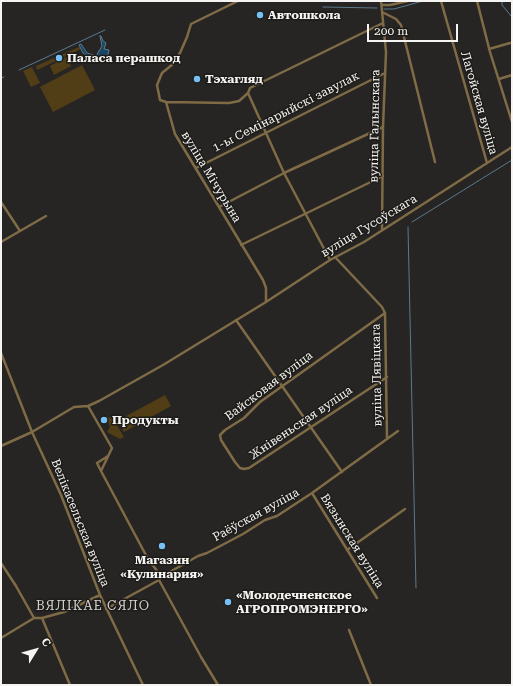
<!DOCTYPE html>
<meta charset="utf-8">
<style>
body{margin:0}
#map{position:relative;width:513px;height:686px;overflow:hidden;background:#272523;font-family:"Roboto Serif",serif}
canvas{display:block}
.frame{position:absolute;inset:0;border:2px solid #f5f4f2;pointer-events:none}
.north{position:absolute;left:16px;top:630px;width:40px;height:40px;-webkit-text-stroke:3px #1d1c19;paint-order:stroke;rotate:53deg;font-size:11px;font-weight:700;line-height:16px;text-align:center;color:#f5f4f2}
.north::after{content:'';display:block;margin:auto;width:14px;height:18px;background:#f5f4f2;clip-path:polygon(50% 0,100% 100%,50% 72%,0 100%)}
.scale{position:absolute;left:367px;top:24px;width:91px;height:18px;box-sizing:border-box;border:2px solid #f5f4f2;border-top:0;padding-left:5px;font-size:12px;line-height:14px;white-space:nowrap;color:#f5f4f2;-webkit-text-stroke:3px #1d1c19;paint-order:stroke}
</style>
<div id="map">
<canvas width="513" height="686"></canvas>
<div class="frame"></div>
<div class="north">С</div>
<div class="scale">200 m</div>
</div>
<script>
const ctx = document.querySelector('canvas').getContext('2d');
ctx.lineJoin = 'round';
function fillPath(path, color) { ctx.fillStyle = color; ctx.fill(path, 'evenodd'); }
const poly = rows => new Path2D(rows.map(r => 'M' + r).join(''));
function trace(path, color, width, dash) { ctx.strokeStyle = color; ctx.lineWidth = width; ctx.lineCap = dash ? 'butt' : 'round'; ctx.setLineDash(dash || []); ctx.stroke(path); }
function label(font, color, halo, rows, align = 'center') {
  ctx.font = font + ' "Roboto Serif",serif'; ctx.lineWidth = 3; ctx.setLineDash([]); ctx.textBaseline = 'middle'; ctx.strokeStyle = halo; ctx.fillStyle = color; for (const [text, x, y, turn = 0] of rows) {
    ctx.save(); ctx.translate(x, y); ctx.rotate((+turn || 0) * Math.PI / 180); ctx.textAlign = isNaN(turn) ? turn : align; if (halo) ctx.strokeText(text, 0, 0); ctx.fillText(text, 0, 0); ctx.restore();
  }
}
fillPath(poly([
 [79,47,81,49,37,70,36,66],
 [66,57,71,66,54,75,50,66],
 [82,65,95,90,53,112,40,87],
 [32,67,40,83,31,87,23,71],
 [165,395,171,406,124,432,117,421],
 [106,416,113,419,124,437,120,439,107,432,110,427]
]), '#523e16');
const water = poly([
 [100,36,101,36,103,41,106,43,104,49,109,50,108,54,107,56,100,59,94,60,83,53,79,45,81,44,87,53,96,56,102,46,100,36]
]);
fillPath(water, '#194663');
trace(water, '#5b7a8e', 1);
trace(poly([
 [502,1,502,5,512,17],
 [323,7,377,8],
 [384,9,394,9,423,1],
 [19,70,105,30],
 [1,78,4,77],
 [412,222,512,160],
 [408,227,416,588]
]), '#5b7a8e', 1);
trace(poly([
 [238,1,191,24,187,37,180,53,173,64,162,73,157,85,160,100,166,102,229,103,239,101,248,93],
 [381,1,386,52,383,127,382,229],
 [441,1,487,163],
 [477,1,490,52,512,122],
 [382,5,390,5,408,1],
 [382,12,396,19,401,25,435,162],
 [489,49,510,43],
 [499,79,512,75],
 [166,102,175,134,263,280,266,288,266,302],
 [196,168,385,73],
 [1,202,20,231,1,242],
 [219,207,284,173,383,127],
 [20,231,46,216],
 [241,245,383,176],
 [335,257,382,307,385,313,387,439],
 [330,260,284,173,248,93,250,88,383,23],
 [385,313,260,402,244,418,225,430,220,435,221,440,235,462,240,468,244,469,249,468,387,377],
 [236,320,342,472],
 [1,353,32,432,61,495,100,595,143,685],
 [88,406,112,448,101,471,148,559,161,576],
 [1,446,32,432,74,407,88,406,99,401,163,365,266,302,330,260,364,242,512,147],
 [101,471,97,463,108,456],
 [312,493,377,598],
 [347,550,405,509],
 [1,563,16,586,34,618],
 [159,580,201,657,218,685],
 [106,609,159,580,161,577,198,556,207,553,243,534,265,520,277,516,312,493,398,431],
 [42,618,70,685],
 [349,630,371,685],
 [1,638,34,618,42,618,64,612,100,595]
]), '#7f6b46', 2.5);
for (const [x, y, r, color] of [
 [260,15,4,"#75c0f6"],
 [59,58,4,"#75c0f6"],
 [197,79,4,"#75c0f6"],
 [104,420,4,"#75c0f6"],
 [162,546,4,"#75c0f6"],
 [228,602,4,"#75c0f6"]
]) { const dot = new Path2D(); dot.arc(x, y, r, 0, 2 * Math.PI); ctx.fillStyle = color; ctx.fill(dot); trace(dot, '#1d1c19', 1.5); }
label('bold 12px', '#f5f4f2', '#1d1c19', [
 ["Автошкола",268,15],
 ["Паласа перашкод",67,58],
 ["Тэхагляд",205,79],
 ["Продукты",112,420],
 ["Магазин",162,560,"center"],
 ["«Кулинария»",162,574,"center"],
 ["«Молодечненское",236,595],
 ["АГРОПРОМЭНЕРГО»",236,609]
], 'left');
label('12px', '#f5f4f2', '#1d1c19', [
 ["Лагойская вуліца",479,103,74],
 ["1-ы Семінарыйскі завулак",286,112,-27],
 ["вуліца Галынскага",375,126,-89],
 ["вуліца Мічурына",211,177,59],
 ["вуліца Гусоўскага",369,226,-31],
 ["вуліца Лявіцкага",377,375,-91],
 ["Вайсковая вуліца",269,386,-37],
 ["Жнівеньская вуліца",301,423,-34],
 ["Раёўская вуліца",256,515,-29],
 ["Велікасельская вуліца",80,523,68],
 ["Вязынская вуліца",352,541,58]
]);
ctx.letterSpacing = '1px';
label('13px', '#d3d1ce', '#1d1c19', [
 ["ВЯЛІКАЕ СЯЛО",93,606]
]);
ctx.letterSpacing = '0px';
</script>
